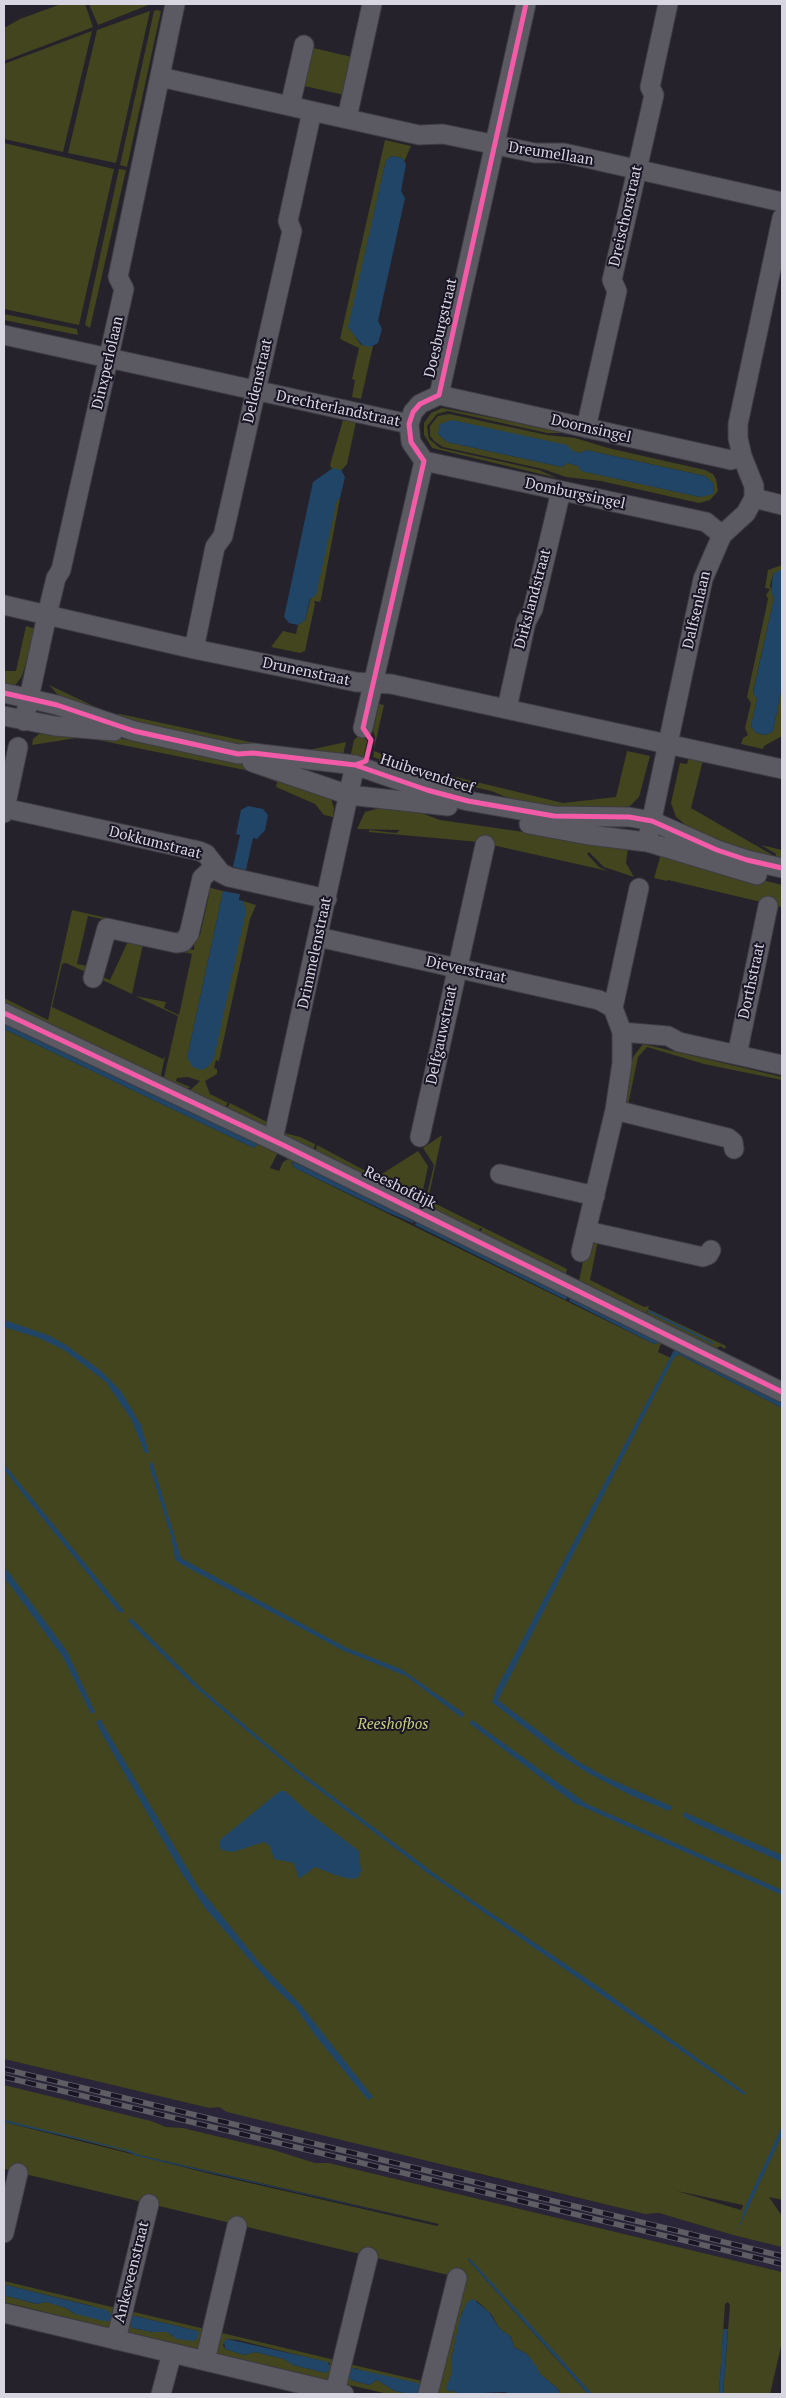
<!DOCTYPE html>
<style>
body{margin:0}
#map{position:relative;width:786px;height:2398px;overflow:hidden;background:#25222c;font-family:"PT Serif",serif}
canvas{display:block}
.frame{position:absolute;inset:0;border:5px solid #d8d6e1;pointer-events:none}
</style>
<div id="map">
<canvas width="786" height="2398"></canvas>
<div class="frame"></div>
</div>
<script>
const ctx = document.querySelector('canvas').getContext('2d');
ctx.lineJoin = 'round';
function fillPath(path, color) { ctx.fillStyle = color; ctx.fill(path, 'evenodd'); }
const poly = rows => new Path2D(rows.map(r => 'M' + r).join(''));
function trace(path, color, width, dash) { ctx.strokeStyle = color; ctx.lineWidth = width; ctx.lineCap = dash ? 'butt' : 'round'; ctx.setLineDash(dash || []); ctx.stroke(path); }
function label(font, color, halo, rows, align = 'center') {
  ctx.font = font + ' "PT Serif",serif'; ctx.lineWidth = 4; ctx.setLineDash([]); ctx.textBaseline = 'middle'; ctx.strokeStyle = halo; ctx.fillStyle = color; for (const [text, x, y, turn = 0] of rows) {
    ctx.save(); ctx.translate(x, y); ctx.rotate((+turn || 0) * Math.PI / 180); ctx.textAlign = isNaN(turn) ? turn : align; if (halo) ctx.strokeText(text, 0, 0); ctx.fillText(text, 0, 0); ctx.restore();
  }
}
fillPath(poly([
 [4,2059,209,2108,219,2107,467,2169,477,2174,645,2214,659,2213,733,2235,750,2238,782,2247,782,2272,329,2163,315,2163,274,2150,183,2128,166,2127,15,2090,4,2085]
]), '#2b253a');
fillPath(poly([
 [61,4,85,4,93,27,4,61,4,28,20,19],
 [89,4,151,4,98,25],
 [157,10,161,11,127,167,120,165,154,11],
 [150,11,116,163,68,153,97,30],
 [92,31,63,152,4,139,4,64],
 [309,47,352,57,344,95,300,85],
 [385,140,411,146,404,162,402,158,392,156,386,160,349,327,361,345,373,346,361,399,352,397,355,380,352,379,359,348,340,339],
 [4,143,114,169,79,325,4,309],
 [119,169,126,170,90,328,85,325],
 [4,314,77,329,78,335,4,320],
 [442,408,570,433,547,433,448,411,437,414,427,426,429,439,440,448,539,470,557,478,432,448,424,435,424,423,431,413],
 [449,414,547,435,575,438,608,448,705,470,713,474,716,479,718,491,710,500,699,503,601,481,566,477,543,469,443,447,434,441,430,436,430,426,438,416],
 [440,425,581,453,586,450,705,476,714,484,713,493,700,497,582,471,578,466,567,463,562,467,447,442,438,434],
 [343,420,356,422,347,464,341,471,332,469,330,465],
 [340,498,321,599,320,602,314,601,315,604,305,651,300,653,271,647,283,631,296,634,298,625,305,620,337,500],
 [782,565,782,571,773,574,770,586,774,598,753,692,757,699,751,726,756,733,766,735,773,731,782,687,782,736,764,746,763,749,741,744,743,738,748,735,745,728,751,703,747,697,768,599,766,595,770,589,765,588,768,570],
 [26,626,36,629,22,676,14,687,4,689,4,671,16,671],
 [49,685,115,716,116,714,120,714,264,745,303,749,304,751,346,742,342,759,269,752,128,722,59,696],
 [379,704,384,705,374,749,375,737,373,731],
 [95,733,252,766,331,799,334,808,333,817,324,815,315,804,276,787,277,782,245,770,83,737,32,745,33,739,39,734,58,735],
 [358,736,364,736,367,741,363,760,350,758,354,740],
 [374,751,434,774,435,772,563,803,616,797,627,751,650,756,639,797,630,806,621,808,570,810,514,800,491,791,448,781,425,779,379,762,379,759,373,757],
 [689,757,703,760,691,808,776,857,776,854,761,845,782,850,782,864,685,831,687,826,676,817,671,803,680,763,687,764],
 [380,808,416,811,440,820,628,847,626,863,634,877,604,867,589,852,587,854,599,867,608,871,479,842,369,832,369,830,396,833,400,830,357,829,365,812],
 [661,854,782,885,782,907,668,880,667,881,654,878],
 [208,885,211,888,223,891,187,1058,246,912,243,901,256,905,250,919,219,1061,216,1060,214,1068,217,1069,217,1074,205,1081,210,1094,228,1103,223,1110,187,1093,200,1081,188,1077,177,1078,176,1081,190,1087,185,1092,163,1082,178,1016,135,996,166,1002,164,1008,179,1015,192,954,147,944,169,945,194,950,195,934,200,935,209,895,204,893],
 [72,910,173,933,185,929,173,935,88,916,77,964,88,966,92,975,66,963,62,964,52,1007,163,1059,165,1056,160,1080,4,1007,4,998,48,1020],
 [129,939,144,940,132,994,98,978,100,976,110,980],
 [4,1019,276,1147,277,1154,270,1168,279,1171,283,1162,293,1156,662,1341,658,1352,673,1359,675,1355,680,1355,782,1408,782,2132,766,2167,782,2135,782,2200,769,2197,782,2216,782,2247,733,2235,659,2213,645,2214,227,2112,219,2107,209,2108,4,2059,4,1029,254,1148,257,1144,4,1023],
 [293,1162,614,1318,658,1342,654,1344,295,1168,291,1163],
 [677,2191,743,2205,743,2206,741,2210],
 [643,1044,782,1077,782,1080,704,1064,647,1047,638,1057,628,1105,623,1102,633,1057],
 [230,1103,273,1125,272,1130,225,1111],
 [281,1132,300,1137,315,1144,313,1153,282,1138],
 [442,1135,428,1200,567,1269,565,1277,480,1234,482,1228,480,1228,477,1233,424,1207,434,1165,423,1148],
 [317,1145,377,1177,418,1151,428,1166,420,1205,315,1154],
 [588,1238,598,1240,590,1280,644,1307,649,1306,648,1309,726,1346,725,1349,720,1346,716,1349,646,1317,648,1309,644,1317,579,1281],
 [4,2085,151,2121,166,2127,183,2128,274,2150,315,2163,329,2163,782,2272,782,2342,770,2394,723,2394,730,2305,728,2302,725,2304,719,2394,592,2394,469,2258,468,2260,588,2394,561,2394,558,2389,540,2374,527,2354,514,2347,511,2337,499,2328,491,2314,477,2301,462,2312,451,2361,451,2375,447,2389,449,2392,452,2390,459,2394,433,2394,465,2279,4,2169,4,2122,215,2175,437,2226,439,2224,139,2155,4,2120],
 [4,2281,116,2308,110,2328,4,2302,4,2294,7,2296,36,2304,46,2302,51,2303,66,2308,75,2314,92,2306,6,2285,4,2286],
 [130,2311,205,2329,199,2349,127,2332],
 [135,2316,198,2331,174,2337,167,2332,160,2330,153,2332,132,2328,131,2318],
 [218,2332,335,2360,329,2380,215,2353],
 [227,2339,238,2340,330,2363,326,2373,293,2365,284,2359,255,2352,244,2355,225,2349,223,2345],
 [349,2364,426,2382,423,2394,416,2394,419,2393,355,2368,351,2380,369,2385,377,2380,395,2391,409,2394,388,2394,345,2384]
]), '#42451d');
fillPath(poly([
 [392,156,402,158,406,164,401,191,405,198,378,321,382,329,378,343,370,347,362,345,348,327,386,160],
 [452,420,567,445,573,451,580,453,586,450,705,476,714,484,713,494,700,497,581,471,578,466,567,463,562,467,447,442,438,434,440,424],
 [333,468,341,470,345,477,340,498,337,500,316,595,310,599,305,620,298,625,289,623,284,617,313,482],
 [780,570,782,571,782,687,773,731,766,735,756,733,751,726,757,699,753,693,774,598,771,592,773,574],
 [248,806,263,809,268,815,265,830,257,839,253,838,246,870,233,867,240,835,236,834,241,810],
 [223,891,240,894,239,900,243,901,246,911,214,1058,208,1067,201,1070,193,1067,187,1058],
 [4,1023,116,1077,258,1144,254,1148,4,1029],
 [293,1162,347,1186,414,1222,413,1223,387,1212,295,1168,291,1163],
 [416,1222,568,1295,566,1300,415,1225],
 [571,1296,656,1340,659,1343,654,1344,569,1301],
 [649,1310,713,1342,713,1344,648,1312],
 [4,1320,48,1335,66,1345,100,1370,121,1391,141,1425,149,1453,145,1453,131,1419,106,1382,64,1350,39,1338,4,1327],
 [674,1350,679,1351,782,1403,782,1408,680,1355,675,1356,498,1700,579,1762,606,1777,673,1807,669,1811,630,1795,586,1772,553,1750,492,1702,496,1690],
 [152,1461,181,1558,345,1647,401,1669,465,1714,462,1718,406,1676,342,1650,179,1563,175,1559,171,1536,149,1465],
 [4,1464,124,1611,123,1613,118,1611,26,1498,4,1469],
 [4,1566,67,1651,95,1712,91,1714,63,1657,4,1577],
 [131,1618,202,1689,297,1769,439,1877,596,1985,746,2093,744,2095,426,1872,298,1774,196,1688,128,1621],
 [100,1719,197,1885,259,1962,300,2004,373,2097,368,2100,318,2039,295,2007,270,1983,205,1908,181,1872,102,1734,96,1722],
 [472,1720,587,1804,782,1890,782,1895,574,1803,469,1723],
 [280,1791,285,1791,308,1812,359,1851,361,1871,358,1878,350,1879,335,1875,315,1867,299,1879,294,1863,274,1859,270,1846,264,1842,233,1852,221,1850,219,1843,221,1839],
 [684,1812,782,1855,782,1862,692,1822,684,1817],
 [4,2120,128,2150,139,2155,440,2225,137,2156,124,2150,4,2122],
 [782,2126,782,2135,738,2230,747,2202],
 [469,2258,528,2322,592,2394,588,2394,573,2377,468,2260],
 [6,2285,107,2310,112,2316,111,2321,104,2321,75,2314,66,2308,46,2302,37,2304,7,2296,4,2294,4,2286],
 [473,2299,489,2312,499,2328,511,2337,514,2347,527,2354,537,2367,540,2374,556,2387,561,2394,511,2394,505,2392,459,2394,452,2390,449,2392,446,2388,451,2375,451,2361,460,2318,467,2302],
 [135,2316,198,2331,199,2333,196,2340,193,2341,177,2339,167,2332,153,2332,132,2328,130,2325,131,2318],
 [723,2329,728,2329,723,2394,719,2394],
 [227,2339,328,2362,330,2369,326,2373,293,2365,284,2359,255,2352,244,2355,225,2349,224,2342],
 [352,2368,418,2383,420,2387,419,2393,409,2394,395,2391,377,2380,369,2385,351,2380,349,2376]
]), '#204567');
const minor = poly([
 [160,77,419,135,443,134,535,153,564,153,782,202],
 [290,106,304,45],
 [347,118,372,4],
 [4,335,409,424],
 [439,395,731,460,742,456],
 [586,428,617,291,612,280,654,95,650,87,668,4],
 [424,461,706,522,722,535],
 [754,498,782,505],
 [4,605,194,649,356,682,391,684,782,769],
 [194,649,215,547,223,536,292,231,288,221,312,111],
 [4,693,57,705,134,731,238,754,253,753,355,765,427,790,468,801,554,816,629,817,652,821,717,850,747,860,782,868],
 [507,708,526,622,533,609,561,491],
 [4,716,55,726,114,731],
 [24,721,47,615,56,578,61,570,124,289,118,277,175,4],
 [363,728,424,461,411,442,409,424,413,412,420,404,439,395,526,4],
 [252,762,349,795,448,806],
 [4,808,199,851,206,854,221,873,229,877,327,899],
 [4,813,18,747],
 [529,824,589,835,647,842,757,875],
 [647,842,703,579,722,535,746,513,754,498,754,486,742,456,738,438,738,424,782,218],
 [318,937,599,1000,613,1008],
 [93,978,107,928,176,943,183,942,189,934,202,878,215,866],
 [4,1013,285,1146,782,1392],
 [622,1032,668,1036,679,1042,782,1065],
 [737,1055,768,906],
 [615,1110,728,1138,733,1142,734,1149],
 [420,1137,485,845],
 [273,1140,355,765],
 [500,1174,595,1196],
 [587,1231,703,1257,708,1255,711,1250],
 [581,1252,615,1110,622,1063,622,1032,613,1008,639,888],
 [4,2233,18,2173],
 [4,2313,344,2394],
 [116,2340,149,2204],
 [205,2361,237,2226],
 [335,2392,368,2257],
 [161,2394,172,2353],
 [428,2394,457,2278]
]);
trace(minor, '#3e3c44', 21);
trace(minor, '#5b5961', 19);
const rail = poly([
 [4,2069,782,2256],
 [4,2077,782,2264]
]);
trace(rail, '#5e5d63', 5.5);
trace(rail, '#191525', 4, [11]);
trace(poly([
 [4,693,57,705,134,731,238,754,253,753,355,765,427,790,468,801,554,816,629,817,652,821,717,850,747,860,782,868],
 [355,765,366,761,371,740,363,728,424,461,411,442,409,424,413,412,420,404,439,395,526,4],
 [4,1013,285,1146,782,1392]
]), '#f35aa7', 5);
label('15px', '#d8d6e1', '#191525', [
 ["Dreumellaan",551,154,9],
 ["Dreischorstraat",626,216,-77],
 ["Doesburgstraat",441,328,-77],
 ["Dinxperlolaan",108,363,-77],
 ["Deldenstraat",258,381,-77],
 ["Drechterlandstraat",338,409,12],
 ["Doornsingel",591,429,13],
 ["Domburgsingel",575,494,12],
 ["Dirkslandstraat",533,599,-75],
 ["Dalfsenlaan",697,610,-77],
 ["Drunenstraat",306,672,12],
 ["Huibevendreef",427,774,18],
 ["Dokkumstraat",155,843,14],
 ["Drimmelenstraat",315,953,-78],
 ["Dieverstraat",466,970,12],
 ["Dorthstraat",752,981,-78],
 ["Delfgauwstraat",442,1035,-78],
 ["Reeshofdijk",400,1188,26],
 ["Ankeveenstraat",132,2272,-76]
]);
label('italic 15px', '#c7cf7b', '#191525', [
 ["Reeshofbos",393,1725]
]);
</script>
